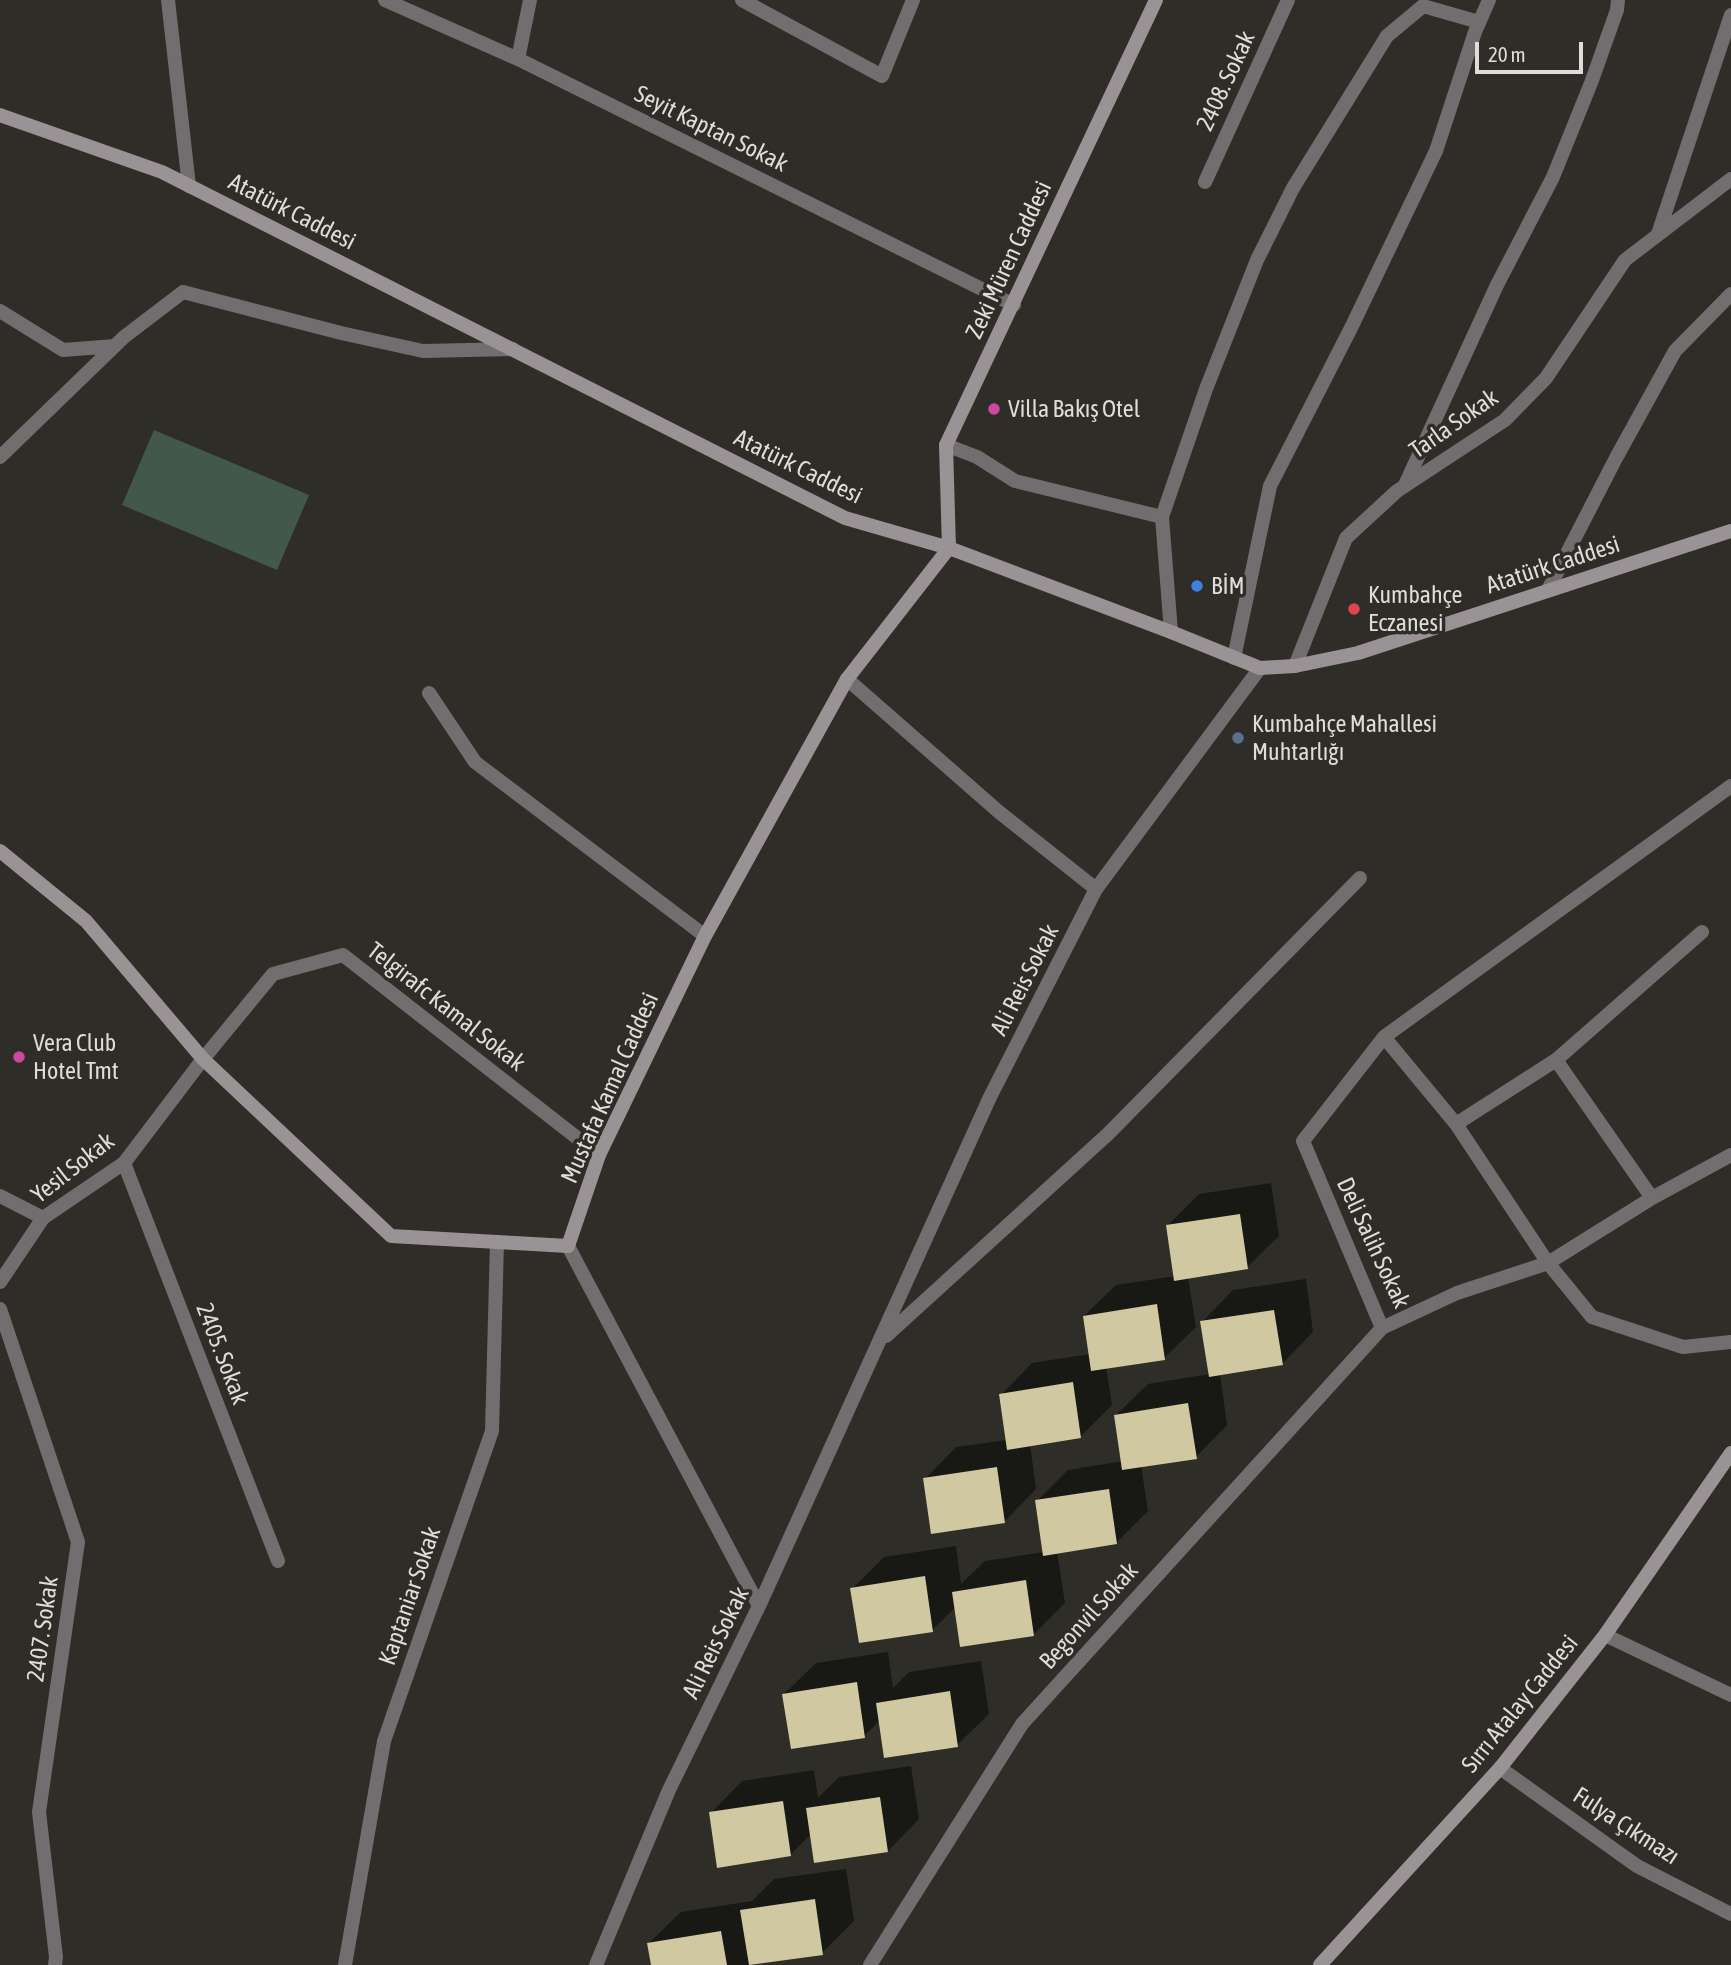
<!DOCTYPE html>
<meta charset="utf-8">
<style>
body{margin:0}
#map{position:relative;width:1731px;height:1965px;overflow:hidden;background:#2e2d27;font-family:"Asap Condensed",sans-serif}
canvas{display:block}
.scale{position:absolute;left:1475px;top:42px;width:108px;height:32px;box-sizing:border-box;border:4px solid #deddd9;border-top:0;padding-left:9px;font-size:21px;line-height:24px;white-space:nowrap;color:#deddd9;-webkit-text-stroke:5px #2e2d27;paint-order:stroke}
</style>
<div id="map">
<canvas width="1731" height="1965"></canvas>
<div class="scale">20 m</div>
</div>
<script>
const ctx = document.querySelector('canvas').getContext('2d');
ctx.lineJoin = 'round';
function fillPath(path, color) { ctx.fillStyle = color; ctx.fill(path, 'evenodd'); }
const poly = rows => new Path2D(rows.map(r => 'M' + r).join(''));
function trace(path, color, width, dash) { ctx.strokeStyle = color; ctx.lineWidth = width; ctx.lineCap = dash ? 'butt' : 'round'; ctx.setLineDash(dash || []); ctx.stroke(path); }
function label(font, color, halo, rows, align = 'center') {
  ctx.font = font + ' "Asap Condensed",sans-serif'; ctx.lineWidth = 7; ctx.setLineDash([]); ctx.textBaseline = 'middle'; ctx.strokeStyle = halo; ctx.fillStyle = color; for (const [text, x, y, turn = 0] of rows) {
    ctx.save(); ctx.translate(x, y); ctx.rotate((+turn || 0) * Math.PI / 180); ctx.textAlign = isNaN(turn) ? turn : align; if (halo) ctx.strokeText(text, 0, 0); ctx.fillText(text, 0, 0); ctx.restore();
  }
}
fillPath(poly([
 [154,430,309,495,277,570,122,505]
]), '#425949');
fillPath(poly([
 [1271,1183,1279,1236,1247,1267,1188,1277,1196,1327,1164,1358,1106,1367,1112,1405,1080,1437,1030,1444,1036,1489,1005,1521,925,1479,956,1447,1007,1440,1001,1395,1032,1363,1090,1354,1084,1316,1116,1285,1175,1276,1167,1226,1199,1194],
 [1306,1279,1313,1332,1282,1364,1220,1373,1227,1425,1196,1457,1141,1465,1148,1511,1116,1543,1057,1552,1065,1603,1034,1634,956,1607,932,1630,852,1589,884,1557,956,1546,961,1584,985,1561,1044,1552,1037,1501,1068,1470,1123,1461,1116,1415,1148,1384,1210,1374,1202,1322,1233,1290],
 [888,1652,893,1688,909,1672,981,1661,989,1714,957,1745,880,1720,864,1736,784,1694,816,1663],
 [911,1766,919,1819,888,1851,811,1834,790,1855,711,1813,742,1781,814,1770,818,1798,839,1777],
 [846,1869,854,1921,822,1953,750,1965,652,1965,649,1943,681,1912,752,1901,774,1879]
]), '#0007');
fillPath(poly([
 [1240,1214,1248,1269,1174,1281,1166,1225],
 [1157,1304,1165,1360,1091,1371,1083,1316],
 [1274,1310,1283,1365,1209,1377,1200,1321],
 [1073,1382,1081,1438,1007,1450,999,1394],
 [1188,1403,1197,1459,1122,1470,1114,1415],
 [997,1467,1005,1523,931,1534,923,1478],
 [1109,1489,1117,1544,1043,1556,1035,1500],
 [925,1576,933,1632,859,1643,850,1588],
 [1026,1580,1034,1636,960,1647,952,1592],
 [857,1682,865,1738,791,1749,782,1694],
 [950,1691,958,1747,884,1758,876,1703],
 [880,1797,888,1852,814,1863,806,1808],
 [783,1801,791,1856,717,1868,709,1812],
 [815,1899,823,1955,749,1965,740,1910],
 [721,1931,727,1965,651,1965,647,1943]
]), '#cfc8a0');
trace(poly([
 [168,0,189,186],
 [385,0,518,59,1014,305],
 [742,0,882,76,913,0],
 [518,59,530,0],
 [1205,182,1288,0],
 [1658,234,1731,15],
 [0,311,63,350,115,346],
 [946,445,977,457,1015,481,1162,517],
 [0,457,124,337,183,292,341,333,423,351,513,349],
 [1405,485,1497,285,1553,177,1591,83,1617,10,1618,0],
 [1548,590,1616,458,1675,351,1731,294],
 [1171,632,1162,517,1206,389,1257,260,1293,188,1387,36,1423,6,1479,22],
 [1234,658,1270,486,1351,328,1436,151,1475,32,1489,0],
 [1295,666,1346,538,1397,491,1505,420,1546,378,1625,260,1731,179],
 [847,679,999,812,1096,889],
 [429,693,475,762,705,936],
 [1384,1037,1456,1124,1548,1263,1592,1317,1683,1347,1731,1342],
 [1556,1060,1652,1198],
 [1456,1124,1556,1060,1702,932],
 [124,1163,278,1561],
 [0,1196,43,1218],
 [568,1246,759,1606],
 [0,1282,43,1218,124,1163,203,1059,273,974,343,955,599,1155],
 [0,1309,78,1542,39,1812,56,1957,55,1965],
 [1382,1328,1303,1141,1384,1037,1731,786],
 [886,1336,1108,1134,1360,878],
 [1605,1635,1731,1695],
 [1500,1768,1637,1866,1731,1914],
 [345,1965,384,1741,492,1431,497,1242],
 [596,1965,669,1790,759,1606,990,1097,1096,889,1260,668],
 [870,1965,1022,1724,1382,1328,1457,1293,1548,1263,1652,1198,1731,1155]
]), '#726e6f', 14);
trace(poly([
 [0,115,162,172,845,518,949,548,1171,632,1260,668,1295,666,1358,653,1731,531],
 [0,851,86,921,203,1059,391,1236,568,1246,599,1155,705,936,847,679,949,548,946,445,1156,0],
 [1320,1965,1500,1768,1605,1635,1731,1453]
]), '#9a9395', 14);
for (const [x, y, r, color] of [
 [994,409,7,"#d1479c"],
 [1197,586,7,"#3f7fe0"],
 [1354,609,7,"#e0444e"],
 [1238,738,7,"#5c6f8a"],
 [19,1057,7,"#d1479c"]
]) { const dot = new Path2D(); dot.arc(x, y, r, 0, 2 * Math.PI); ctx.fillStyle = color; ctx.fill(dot); trace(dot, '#2e2d27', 2.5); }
label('24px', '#deddd9', '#2e2d27', [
 ["2408. Sokak",1226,81,-65],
 ["Seyit Kaptan Sokak",711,129,26],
 ["Atatürk Caddesi",292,212,27],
 ["Zeki Müren Caddesi",1009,260,-65],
 ["Tarla Sokak",1454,424,-35],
 ["Atatürk Caddesi",798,467,26],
 ["Atatürk Caddesi",1553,565,-18],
 ["Ali Reis Sokak",1025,980,-63],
 ["Telgirafc Kamal Sokak",446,1007,38],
 ["Mustafa Kamal Caddesi",610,1088,-66],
 ["Yesil Sokak",73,1168,-38],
 ["Deli Salih Sokak",1373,1243,65],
 ["2405. Sokak",222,1354,69],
 ["Kaptaniar Sokak",410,1596,-71],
 ["Begonvil Sokak",1089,1616,-48],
 ["2407. Sokak",43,1629,-82],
 ["Ali Reis Sokak",716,1643,-64],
 ["Sırrı Atalay Caddesi",1520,1704,-51],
 ["Fulya Çıkmazı",1626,1826,33]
]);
label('24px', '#deddd9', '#2e2d27', [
 ["Villa Bakış Otel",1008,409],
 ["BİM",1211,586],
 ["Kumbahçe",1368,595],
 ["Eczanesi",1368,623],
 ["Kumbahçe Mahallesi",1252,724],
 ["Muhtarlığı",1252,752],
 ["Vera Club",33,1043],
 ["Hotel Tmt",33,1071]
], 'left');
</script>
